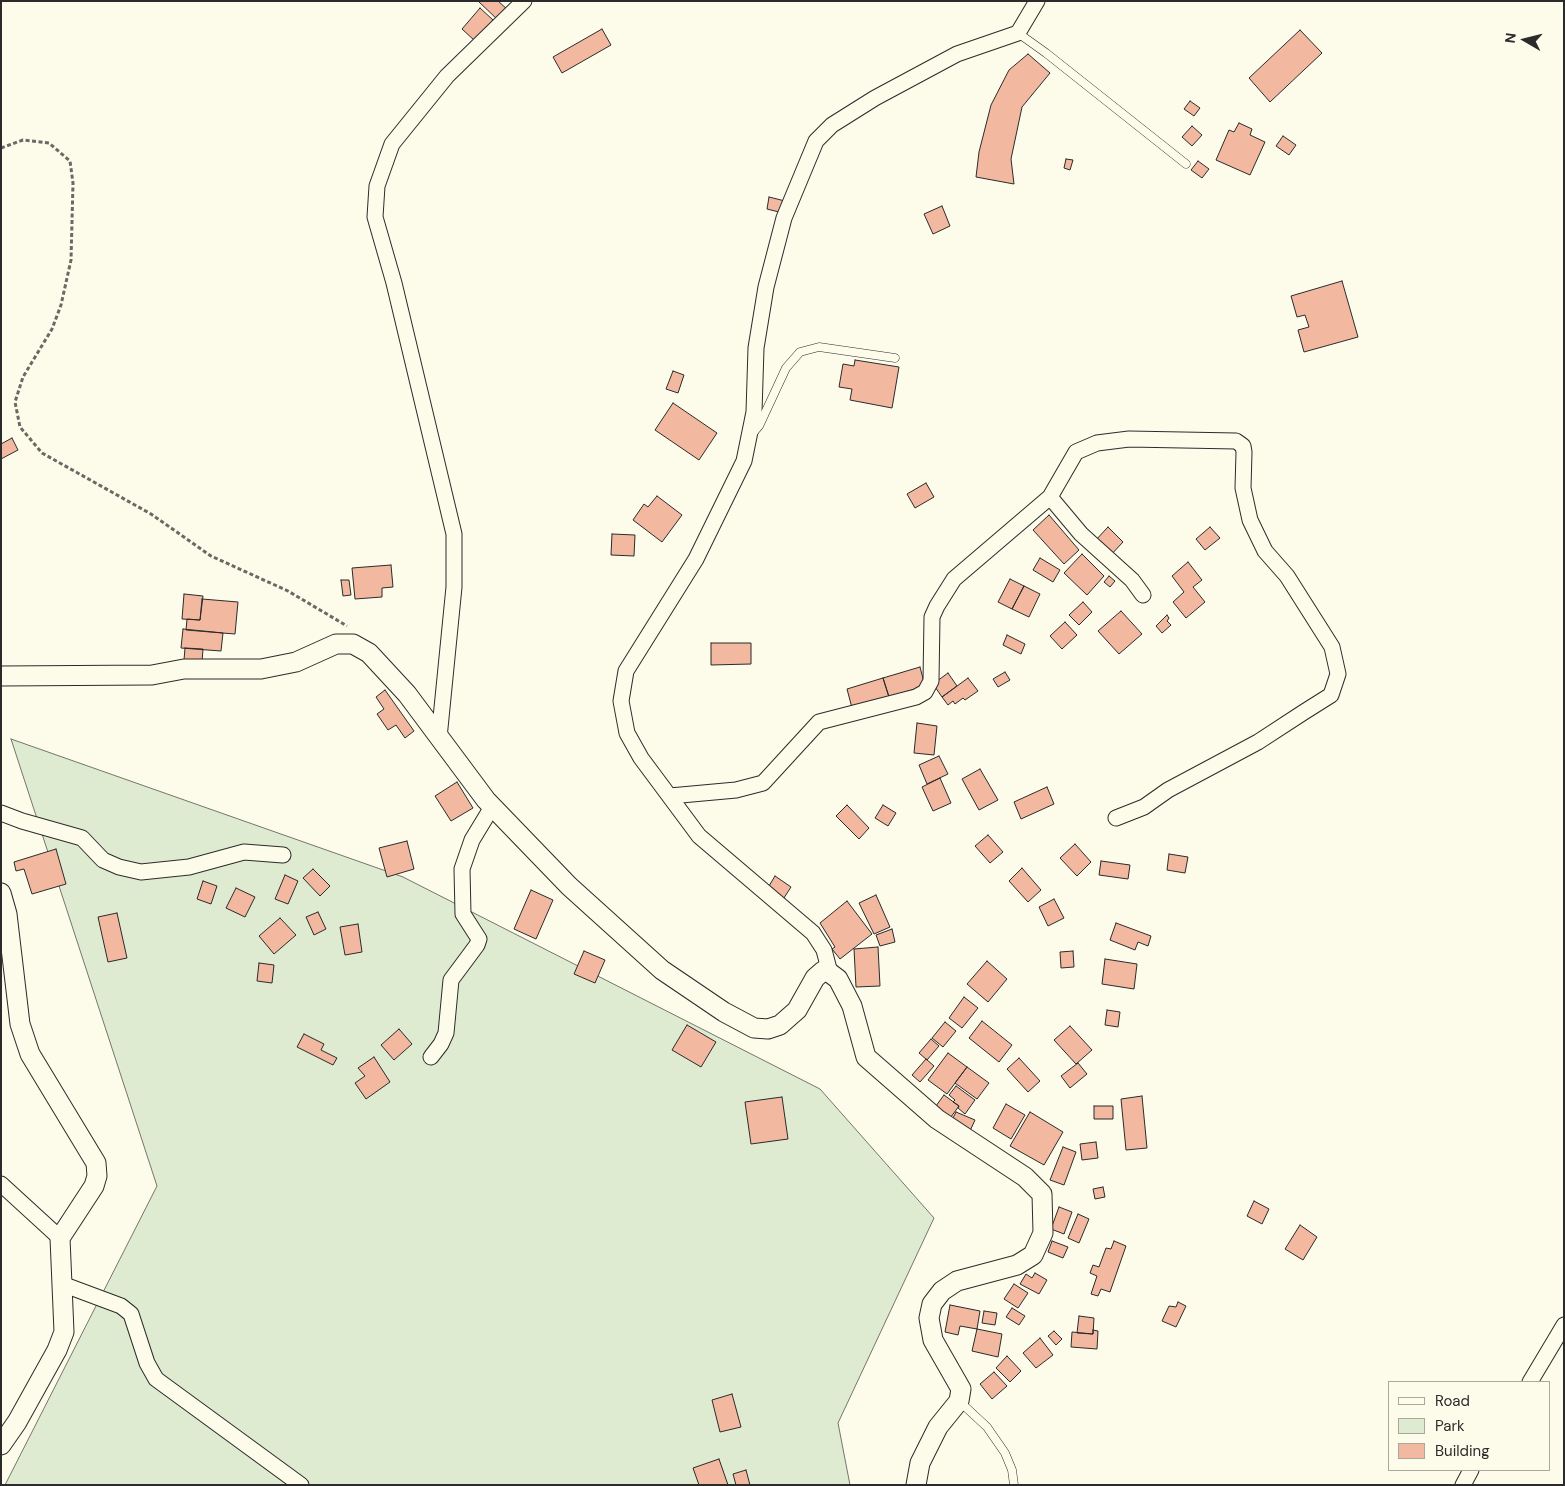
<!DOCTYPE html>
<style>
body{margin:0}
#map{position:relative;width:1565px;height:1486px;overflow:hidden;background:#fdfbea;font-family:"DM Sans",sans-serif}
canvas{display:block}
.frame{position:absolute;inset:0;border:2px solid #2b2b2b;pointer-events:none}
.legend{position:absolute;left:1388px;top:1381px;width:162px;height:90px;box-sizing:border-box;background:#fdfbea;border:1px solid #a9a89e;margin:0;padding:6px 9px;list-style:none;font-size:15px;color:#2b2b2b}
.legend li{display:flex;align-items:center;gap:10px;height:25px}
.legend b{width:25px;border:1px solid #a9a89e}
.north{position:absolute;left:1500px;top:15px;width:50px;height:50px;-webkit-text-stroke:4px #fdfbea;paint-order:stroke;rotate:278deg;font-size:14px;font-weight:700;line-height:20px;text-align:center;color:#2b2b2b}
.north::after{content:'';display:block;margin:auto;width:18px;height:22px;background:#2b2b2b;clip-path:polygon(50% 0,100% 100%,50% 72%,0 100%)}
</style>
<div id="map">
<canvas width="1565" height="1486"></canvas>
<div class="frame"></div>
<ul class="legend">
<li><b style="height:6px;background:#fdfbea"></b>Road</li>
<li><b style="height:14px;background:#deebd1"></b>Park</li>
<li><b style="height:14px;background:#f2b8a0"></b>Building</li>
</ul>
<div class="north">N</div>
</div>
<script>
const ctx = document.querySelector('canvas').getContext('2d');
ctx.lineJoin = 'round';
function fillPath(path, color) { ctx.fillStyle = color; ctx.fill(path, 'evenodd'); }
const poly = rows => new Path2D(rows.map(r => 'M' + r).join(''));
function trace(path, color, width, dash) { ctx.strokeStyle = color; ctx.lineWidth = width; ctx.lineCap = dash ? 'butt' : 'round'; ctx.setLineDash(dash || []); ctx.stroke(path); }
const green = poly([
 [11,739,403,877,820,1089,934,1218,838,1423,850,1485,5,1485,157,1186,11,739]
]);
fillPath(green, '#deebd1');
trace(green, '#74746e', 1);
const building = poly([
 [478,1,498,1,508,10,498,20,478,1],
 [480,8,493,20,475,41,462,29,480,8],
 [602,29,611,45,562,73,553,57,602,29],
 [1300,30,1322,53,1270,102,1249,78,1300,30],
 [1028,54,1050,73,1022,107,1011,159,1014,184,976,177,979,152,991,105,1009,70,1028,54],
 [1190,101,1200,108,1194,116,1184,109,1190,101],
 [1239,123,1252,129,1250,135,1265,142,1250,175,1216,160,1229,130,1234,132,1239,123],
 [1192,126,1202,135,1192,146,1182,137,1192,126],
 [1283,136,1296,145,1289,155,1276,146,1283,136],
 [1066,159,1073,160,1070,170,1064,168,1066,159],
 [1198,161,1209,169,1202,178,1191,170,1198,161],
 [769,197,785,201,783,213,767,209,769,197],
 [942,206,950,226,933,234,924,214,942,206],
 [1342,281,1358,337,1304,352,1298,330,1309,327,1305,315,1297,317,1291,296,1342,281],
 [855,360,899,367,892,408,850,400,852,389,839,387,843,364,854,366,855,360],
 [673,371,684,375,678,393,666,389,673,371],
 [673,403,717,433,699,460,655,430,673,403],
 [12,438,18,450,1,459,1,444,12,438],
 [926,483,934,497,915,508,907,494,926,483],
 [657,496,682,515,662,542,633,520,644,504,648,507,657,496],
 [1049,515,1079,550,1064,564,1033,530,1049,515],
 [1108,527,1123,542,1109,557,1094,542,1108,527],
 [1210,527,1220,538,1205,550,1196,539,1210,527],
 [612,534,635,535,634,556,611,555,612,534],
 [1082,554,1104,576,1087,595,1064,573,1082,554],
 [1040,558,1060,570,1053,582,1033,570,1040,558],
 [1188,562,1202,580,1193,587,1205,602,1186,618,1173,602,1184,592,1172,576,1188,562],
 [391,565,393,587,382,588,382,597,355,599,352,568,391,565],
 [1109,576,1115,581,1110,587,1104,582,1109,576],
 [1010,579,1024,586,1012,609,998,602,1010,579],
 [341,580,349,580,351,595,343,596,341,580],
 [1024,586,1040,594,1029,617,1012,609,1024,586],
 [184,594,203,596,200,620,182,619,184,594],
 [202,599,238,602,235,634,186,630,187,619,200,620,202,599],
 [1083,602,1092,612,1079,625,1069,615,1083,602],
 [1121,611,1142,634,1119,654,1098,631,1121,611],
 [1167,615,1169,618,1167,621,1171,625,1162,633,1156,626,1167,615],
 [1065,622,1077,635,1062,649,1050,636,1065,622],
 [183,629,223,633,221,651,181,648,183,629],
 [1007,635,1025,644,1021,654,1003,645,1007,635],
 [711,643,751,643,751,664,711,665,711,643],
 [185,648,203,649,202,662,184,660,185,648],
 [920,667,925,686,889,697,883,678,920,667],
 [1005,672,1010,680,998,687,993,679,1005,672],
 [948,673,957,686,942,697,933,684,948,673],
 [883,678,889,697,852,708,847,689,883,678],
 [968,678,978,691,965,700,963,698,955,704,953,701,948,705,942,697,968,678],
 [385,690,414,731,405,738,396,725,388,730,377,714,384,709,376,697,385,690],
 [917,723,937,726,934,755,914,753,917,723],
 [939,756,948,774,927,784,919,765,939,756],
 [980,769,998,800,979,810,962,779,980,769],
 [940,778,951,803,933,811,922,787,940,778],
 [457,782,473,808,451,821,435,796,457,782],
 [1047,787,1054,804,1021,819,1014,802,1047,787],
 [847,805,869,828,859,839,836,816,847,805],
 [883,805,896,813,888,826,875,818,883,805],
 [988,835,1003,852,990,863,975,846,988,835],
 [407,841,414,869,387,877,379,848,407,841],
 [1075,844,1091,862,1077,876,1060,858,1075,844],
 [56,849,66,884,32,894,24,869,16,871,14,862,56,849],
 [1169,854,1188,857,1185,873,1167,870,1169,854],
 [1101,861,1130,865,1128,879,1099,875,1101,861],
 [1022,868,1041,890,1028,902,1009,881,1022,868],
 [313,869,330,886,320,896,303,878,313,869],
 [285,875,298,881,288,904,275,899,285,875],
 [775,876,791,887,782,901,766,891,775,876],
 [203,881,217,886,211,904,197,899,203,881],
 [236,888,255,897,245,917,226,908,236,888],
 [531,890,553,900,536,939,514,929,531,890],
 [876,895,890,927,874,934,859,903,876,895],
 [1054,899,1064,918,1048,926,1039,907,1054,899],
 [847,901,872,934,840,959,832,949,835,947,820,923,847,901],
 [318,912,326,929,314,935,306,917,318,912],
 [117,913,127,958,108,962,98,917,117,913],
 [280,918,296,935,274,954,259,936,280,918],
 [1116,923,1151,936,1148,946,1138,942,1135,950,1110,940,1116,923],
 [358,924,362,952,345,955,340,927,358,924],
 [892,929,895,942,880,946,876,935,892,929],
 [878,947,880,986,856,987,854,949,878,947],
 [584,951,605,960,595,983,574,974,584,951],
 [1073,951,1074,967,1061,968,1060,952,1073,951],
 [1105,959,1137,964,1134,989,1102,984,1105,959],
 [987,961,1007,979,988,1002,967,984,987,961],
 [259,963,274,965,272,983,257,981,259,963],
 [964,997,978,1008,962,1028,949,1018,964,997],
 [1107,1010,1120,1012,1118,1027,1105,1025,1107,1010],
 [982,1021,1012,1045,999,1062,969,1038,982,1021],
 [945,1022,956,1031,943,1047,932,1038,945,1022],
 [687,1025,716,1042,701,1067,672,1050,687,1025],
 [1070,1026,1092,1050,1076,1064,1054,1040,1070,1026],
 [399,1029,412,1044,394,1060,381,1045,399,1029],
 [304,1034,324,1044,321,1050,337,1058,333,1065,297,1047,304,1034],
 [931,1039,939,1046,927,1060,919,1053,931,1039],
 [948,1053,967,1067,947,1094,928,1080,948,1053],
 [374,1057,390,1082,366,1099,355,1083,365,1076,358,1068,374,1057],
 [1019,1058,1040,1081,1028,1092,1007,1069,1019,1058],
 [926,1059,934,1066,920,1082,912,1075,926,1059],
 [1078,1063,1087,1074,1070,1088,1061,1076,1078,1063],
 [967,1067,989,1083,977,1099,955,1083,967,1067],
 [956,1086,975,1100,965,1114,958,1108,959,1106,953,1102,955,1100,949,1095,956,1086],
 [944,1095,959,1106,948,1121,933,1110,944,1095],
 [1142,1096,1147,1148,1126,1150,1121,1099,1142,1096],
 [782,1097,788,1139,751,1144,745,1102,782,1097],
 [1006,1104,1025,1115,1011,1139,993,1128,1006,1104],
 [1094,1106,1113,1106,1113,1119,1094,1119,1094,1106],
 [956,1112,975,1120,969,1133,950,1124,956,1112],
 [1030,1112,1063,1132,1044,1165,1010,1146,1030,1112],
 [1096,1142,1098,1158,1082,1160,1080,1144,1096,1142],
 [1063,1147,1076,1152,1064,1185,1050,1180,1063,1147],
 [1103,1187,1105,1197,1095,1199,1093,1189,1103,1187],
 [1254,1201,1269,1209,1262,1224,1247,1216,1254,1201],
 [1059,1207,1072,1212,1064,1234,1051,1229,1059,1207],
 [1078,1214,1089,1219,1079,1243,1068,1238,1078,1214],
 [1300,1225,1317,1237,1303,1260,1285,1249,1300,1225],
 [1052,1241,1068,1247,1063,1258,1048,1252,1052,1241],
 [1114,1241,1126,1246,1110,1292,1101,1289,1098,1296,1091,1294,1097,1276,1090,1273,1093,1265,1099,1267,1106,1248,1111,1249,1114,1241],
 [1035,1273,1047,1280,1039,1294,1020,1284,1026,1274,1032,1278,1035,1273],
 [1014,1284,1028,1293,1018,1308,1004,1299,1014,1284],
 [1178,1302,1186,1306,1176,1327,1162,1321,1169,1306,1176,1307,1178,1302],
 [950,1305,980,1311,977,1329,960,1326,958,1335,945,1332,950,1305],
 [1012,1308,1025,1316,1019,1325,1006,1317,1012,1308],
 [984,1311,997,1313,995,1325,982,1323,984,1311],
 [1079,1316,1094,1318,1093,1334,1077,1333,1079,1316],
 [977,1329,1002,1334,998,1357,972,1351,977,1329],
 [1093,1330,1098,1331,1097,1349,1071,1347,1072,1332,1093,1334,1093,1330],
 [1054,1331,1062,1339,1056,1345,1048,1336,1054,1331],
 [1040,1338,1053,1355,1036,1368,1023,1353,1040,1338],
 [1007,1356,1021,1371,1010,1382,996,1368,1007,1356],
 [994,1372,1007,1386,992,1399,980,1384,994,1372],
 [732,1394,741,1427,720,1432,712,1400,732,1394],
 [719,1459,728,1485,699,1485,693,1468,719,1459],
 [746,1470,750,1485,736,1485,733,1474,746,1470]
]);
fillPath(building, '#f2b8a0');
trace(building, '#2b2b2b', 1);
const service = poly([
 [1018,33,1046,53,1186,164],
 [753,433,759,426,786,368,800,352,819,347,895,358],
 [959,1401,987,1427,1005,1453,1012,1470,1014,1485]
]);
const minor = poly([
 [1050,497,1081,534,1132,580,1143,595],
 [439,738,454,587,454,534,394,283,375,217,377,186,392,144,447,76,524,1],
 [670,796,736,790,763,783,819,722,916,697,925,692,931,681,932,617,937,606,954,579,1050,497,1076,452,1097,443,1129,439,1236,441,1243,446,1244,452,1243,488,1250,520,1265,551,1287,576,1332,647,1338,674,1331,695,1304,712,1258,742,1168,790,1144,807,1116,818],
 [1,813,22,821,82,838,103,860,119,867,141,872,189,867,244,852,283,855],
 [830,973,824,950,813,933,699,836,641,758,627,733,621,701,626,671,696,559,744,461,754,412,756,348,766,287,784,218,816,141,832,125,875,98,957,54,1018,33,1037,1],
 [431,1057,441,1044,446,1033,451,980,477,945,479,939,463,914,462,869,472,840,492,807],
 [1,1184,60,1238],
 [62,1284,121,1306,131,1314,147,1363,156,1379,301,1485],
 [1530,1382,1564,1325],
 [1463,1485,1471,1470]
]);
const tertiary = poly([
 [1,676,152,675,184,669,261,669,296,662,336,644,353,644,369,653,407,694,486,800,569,886,662,970,724,1012,754,1028,768,1029,780,1025,797,1010,815,978,823,971,830,973,838,979,852,1006,866,1057,937,1119,1025,1177,1042,1194,1043,1233,1033,1255,1017,1265,957,1281,942,1291,932,1304,929,1318,933,1340,961,1389,959,1401,938,1427,920,1463,916,1485],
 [1,893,7,914,20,1024,30,1054,96,1163,97,1176,94,1186,60,1238,64,1332,57,1350,17,1422,1,1445]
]);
trace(service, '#2b2b2b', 9);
trace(minor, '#2b2b2b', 17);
trace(tertiary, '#2b2b2b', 21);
trace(poly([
 [1,148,23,140,49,143,70,161,73,183,71,260,61,305,52,329,23,377,15,402,20,427,42,453,151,514,211,556,288,591,347,626]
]), '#6a6964', 3, [4, 2.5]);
trace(service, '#fdfbea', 8);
trace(minor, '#fdfbea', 15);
trace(tertiary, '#fdfbea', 19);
</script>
